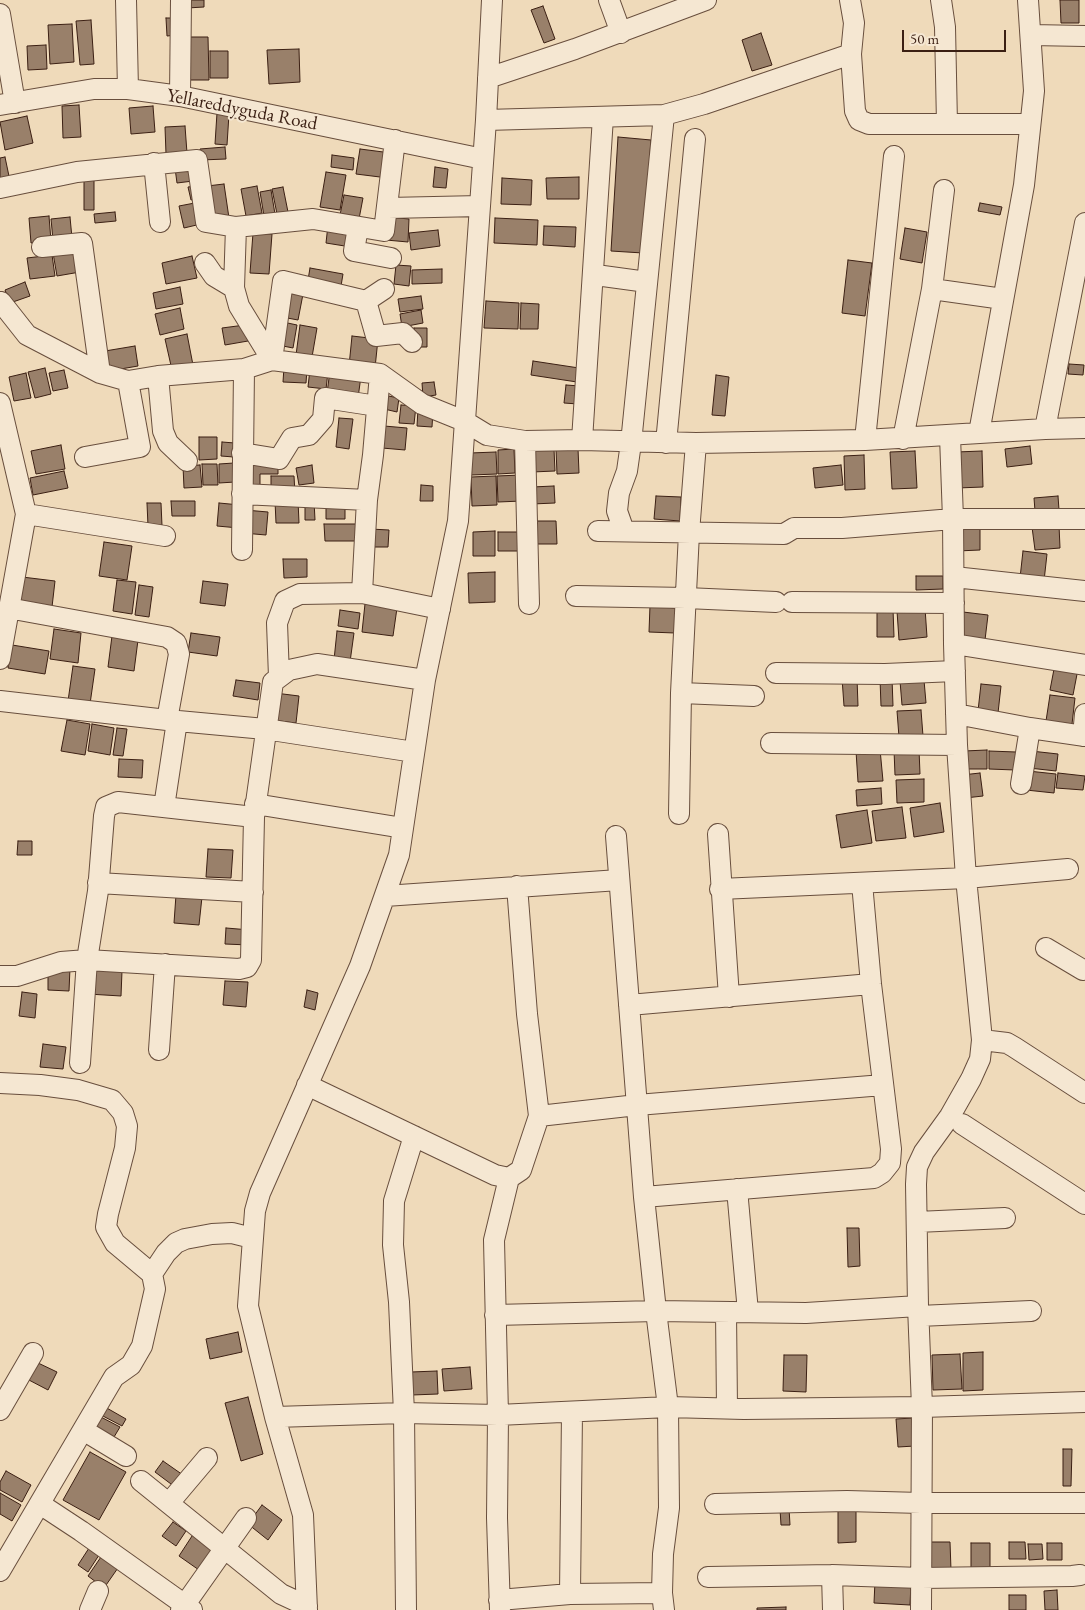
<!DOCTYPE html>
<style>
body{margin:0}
#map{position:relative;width:1085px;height:1610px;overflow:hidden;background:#efdaba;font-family:"EB Garamond",serif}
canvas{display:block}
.scale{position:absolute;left:902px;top:30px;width:104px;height:22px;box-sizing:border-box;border:2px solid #3b1f13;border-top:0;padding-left:6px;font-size:15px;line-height:18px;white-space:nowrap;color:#3b1f13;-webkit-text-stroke:4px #f5e7d2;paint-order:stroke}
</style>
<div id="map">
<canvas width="1085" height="1610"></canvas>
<div class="scale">50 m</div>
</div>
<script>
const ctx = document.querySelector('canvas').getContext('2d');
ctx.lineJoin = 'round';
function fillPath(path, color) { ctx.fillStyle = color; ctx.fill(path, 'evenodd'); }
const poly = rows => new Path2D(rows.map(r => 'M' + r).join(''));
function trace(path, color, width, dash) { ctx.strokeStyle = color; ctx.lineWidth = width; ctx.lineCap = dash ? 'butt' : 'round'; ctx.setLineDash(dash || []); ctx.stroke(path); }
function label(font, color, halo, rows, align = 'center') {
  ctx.font = font + ' "EB Garamond",serif'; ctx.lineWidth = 4; ctx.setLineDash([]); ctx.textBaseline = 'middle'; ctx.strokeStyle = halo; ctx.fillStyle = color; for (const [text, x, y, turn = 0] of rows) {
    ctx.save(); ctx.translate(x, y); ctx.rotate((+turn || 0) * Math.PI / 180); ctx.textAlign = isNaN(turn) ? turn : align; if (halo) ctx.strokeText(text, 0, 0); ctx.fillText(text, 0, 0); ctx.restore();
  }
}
const building = poly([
 [187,0,204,0,204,7,187,8,187,0],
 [1060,0,1079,0,1079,23,1061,23,1060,0],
 [543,6,555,39,544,43,531,10,543,6],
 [166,18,176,18,177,35,167,36,166,18],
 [91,20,94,64,80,65,76,21,91,20],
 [72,24,74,62,50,64,48,25,72,24],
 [761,33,772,65,752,71,742,40,761,33],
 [186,37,208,37,209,80,187,80,186,37],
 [46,45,47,69,28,70,27,46,46,45],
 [299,49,300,82,269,84,267,50,299,49],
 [210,51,228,51,228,78,210,78,210,51],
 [79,105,81,137,63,138,62,106,79,105],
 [153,106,155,132,131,134,129,108,153,106],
 [217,113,229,114,227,145,215,144,217,113],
 [27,116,33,143,5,150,0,122,27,116],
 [185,126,187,153,166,154,165,127,185,126],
 [618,137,651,140,643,253,611,251,618,137],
 [225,147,226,159,201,160,200,149,225,147],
 [360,149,391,153,388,178,356,174,360,149],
 [332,155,354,158,353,170,331,167,332,155],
 [5,157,10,181,0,183,0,158,5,157],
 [192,167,193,181,177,183,175,168,192,167],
 [435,167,448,169,446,188,433,187,435,167],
 [326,172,346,175,340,210,320,207,326,172],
 [579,177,579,199,547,199,546,178,579,177],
 [502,178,532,180,531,205,501,204,502,178],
 [84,180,94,180,94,210,84,210,84,180],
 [224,184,229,218,213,220,207,186,224,184],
 [197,186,199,198,191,200,188,187,197,186],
 [257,186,262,213,246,216,241,189,257,186],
 [283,187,288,212,277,214,272,189,283,187],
 [271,190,275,214,264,216,260,192,271,190],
 [344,195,363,198,359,219,340,215,344,195],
 [200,202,205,223,184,228,179,206,200,202],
 [980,203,1002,207,1000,215,978,211,980,203],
 [115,212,116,221,95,223,94,214,115,212],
 [49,216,51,241,31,243,29,218,49,216],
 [70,217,72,238,53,240,51,219,70,217],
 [388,217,409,219,408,242,386,240,388,217],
 [495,218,538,220,537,245,494,243,495,218],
 [328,225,353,228,351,247,326,243,328,225],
 [544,226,576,227,575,247,543,245,544,226],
 [905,228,927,232,922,263,900,259,905,228],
 [438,230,440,246,411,250,409,233,438,230],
 [253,233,272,234,269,274,250,273,253,233],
 [76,249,80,272,57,276,53,253,76,249],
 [52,255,55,276,30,279,27,258,52,255],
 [192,256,197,278,166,284,162,263,192,256],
 [848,260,872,263,865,316,842,313,848,260],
 [396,265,411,266,409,286,394,284,396,265],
 [310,268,343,274,340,292,307,286,310,268],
 [442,269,442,283,412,284,412,270,442,269],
 [25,282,30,296,10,303,5,290,25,282],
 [288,286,304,289,298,320,282,317,288,286],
 [180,287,183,304,156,309,153,293,180,287],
 [421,296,423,309,400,312,398,299,421,296],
 [486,301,519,303,518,329,484,328,486,301],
 [521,303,539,304,538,329,520,329,521,303],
 [180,308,184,329,160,335,155,314,180,308],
 [421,310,423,323,402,327,400,314,421,310],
 [283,322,297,325,293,348,278,345,283,322],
 [245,325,248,341,225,345,222,328,245,325],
 [300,325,317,328,312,357,296,355,300,325],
 [414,328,427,328,427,347,414,347,414,328],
 [187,334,193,365,172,370,165,339,187,334],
 [352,336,378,339,375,368,349,366,352,336],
 [135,346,138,366,109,371,105,351,135,346],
 [533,361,579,368,577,382,531,375,533,361],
 [1069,364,1084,365,1083,375,1068,374,1069,364],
 [284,367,307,369,306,383,283,382,284,367],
 [45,368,51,394,35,398,28,372,45,368],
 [310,369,328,372,326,389,308,387,310,369],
 [64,370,68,388,53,391,49,373,64,370],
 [330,371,361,376,358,398,327,393,330,371],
 [26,373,31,398,14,401,9,377,26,373],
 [716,375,729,377,725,416,712,415,716,375],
 [434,382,436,395,423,397,422,383,434,382],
 [566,385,580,386,578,404,564,403,566,385],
 [383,395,399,398,397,412,380,408,383,395],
 [401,405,416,406,414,424,399,423,401,405],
 [418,409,433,410,432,427,417,426,418,409],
 [339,418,353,419,349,449,336,447,339,418],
 [384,426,407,428,405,450,382,448,384,426],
 [199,437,217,437,217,459,199,460,199,437],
 [222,442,235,443,234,457,221,456,222,442],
 [61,445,65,469,36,474,31,451,61,445],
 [1030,446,1032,464,1007,467,1005,449,1030,446],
 [578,448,579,473,557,474,556,449,578,448],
 [514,449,515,473,498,474,498,450,514,449],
 [554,449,555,471,532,472,531,450,554,449],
 [915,451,917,488,892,489,890,452,915,451],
 [982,451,983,487,957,488,956,452,982,451],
 [496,452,497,474,471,475,470,453,496,452],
 [864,455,865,489,845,490,844,456,864,455],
 [244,462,278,462,278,474,260,474,260,493,244,493,244,462],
 [234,463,235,482,219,483,219,464,234,463],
 [202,464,217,464,218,485,203,485,202,464],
 [200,465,202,487,184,488,183,466,200,465],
 [312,465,314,483,299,485,296,468,312,465],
 [841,465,843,485,815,488,813,468,841,465],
 [64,471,68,488,33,495,30,478,64,471],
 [521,475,522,501,498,502,497,476,521,475],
 [271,476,294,476,295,494,271,495,271,476],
 [496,476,497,505,472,506,471,477,496,476],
 [421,485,433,486,433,501,420,501,421,485],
 [554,486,555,503,532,504,532,487,554,486],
 [656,496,681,497,680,521,654,519,656,496],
 [1058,496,1059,510,1035,511,1034,498,1058,496],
 [298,500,299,523,276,523,275,501,298,500],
 [171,501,195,501,195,516,172,516,171,501],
 [305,501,314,501,315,520,305,520,305,501],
 [147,503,161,503,162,526,148,526,147,503],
 [219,503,240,505,239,528,217,526,219,503],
 [326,503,345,503,345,519,326,519,326,503],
 [245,510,268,512,266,535,243,533,245,510],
 [533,521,556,521,557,544,533,544,533,521],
 [324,524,358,524,359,541,325,541,324,524],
 [1059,525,1060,548,1035,550,1032,527,1059,525],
 [980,527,980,550,957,551,957,528,980,527],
 [370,529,389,530,388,547,370,547,370,529],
 [495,531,495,556,473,556,473,532,495,531],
 [498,532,523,532,523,551,498,551,498,532],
 [104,542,132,546,127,580,99,576,104,542],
 [1023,551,1047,554,1044,581,1020,578,1023,551],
 [283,559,307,559,307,577,284,578,283,559],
 [495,572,495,602,469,603,468,573,495,572],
 [916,576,943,576,943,589,916,590,916,576],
 [22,577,55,581,52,607,19,603,22,577],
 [117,580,136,582,132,614,113,611,117,580],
 [203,581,228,584,225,606,200,603,203,581],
 [139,585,153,587,149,617,135,615,139,585],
 [365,604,397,608,393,636,362,632,365,604],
 [650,606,676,608,675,633,649,632,650,606],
 [925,608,927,637,899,640,897,611,925,608],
 [877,609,893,609,894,637,877,637,877,609],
 [340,610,360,613,358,629,338,626,340,610],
 [963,612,988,615,985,640,960,637,963,612],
 [54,629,81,633,78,663,50,659,54,629],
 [337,631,354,633,350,662,334,660,337,631],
 [191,633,220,637,217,656,188,652,191,633],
 [112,636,138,640,134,671,108,667,112,636],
 [12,645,49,651,45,674,8,668,12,645],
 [1055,664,1078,669,1073,695,1050,690,1055,664],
 [73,666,95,669,90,704,68,701,73,666],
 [842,678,857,678,858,706,844,706,842,678],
 [892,678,893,706,881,706,880,679,892,678],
 [236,680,260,683,258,700,233,696,236,680],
 [924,680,926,703,902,705,900,681,924,680],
 [981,684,1001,686,998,713,978,711,981,684],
 [275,693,299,696,296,723,272,720,275,693],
 [1050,695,1075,698,1072,724,1046,721,1050,695],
 [921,710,923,736,899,737,897,711,921,710],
 [67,720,90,724,85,755,61,751,67,720],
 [92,724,114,728,110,755,88,751,92,724],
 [117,728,127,729,123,756,113,755,117,728],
 [880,749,883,781,858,782,856,751,880,749],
 [919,749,920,774,895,775,894,750,919,749],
 [987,750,987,769,964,769,964,751,987,750],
 [989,751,1016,752,1015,770,989,769,989,751],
 [1031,751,1058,754,1056,771,1029,768,1031,751],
 [119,759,143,760,142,778,118,777,119,759],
 [1028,771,1056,774,1054,793,1026,790,1028,771],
 [980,773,983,796,965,798,962,775,980,773],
 [1058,773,1085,776,1083,790,1056,788,1058,773],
 [924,779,924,802,897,803,896,780,924,779],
 [881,788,882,804,857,806,856,790,881,788],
 [940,803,944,832,914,837,910,808,940,803],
 [902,807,906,838,876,841,872,811,902,807],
 [867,810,872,843,841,848,836,815,867,810],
 [18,841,32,841,32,855,17,855,18,841],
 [208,849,233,850,231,878,206,877,208,849],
 [176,895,202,897,199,925,174,923,176,895],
 [226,928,250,930,249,945,225,944,226,928],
 [48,967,70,968,69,991,48,990,48,967],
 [90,970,122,971,121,996,88,994,90,970],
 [225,981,248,982,246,1007,223,1005,225,981],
 [307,990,318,993,315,1010,304,1007,307,990],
 [22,992,37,994,35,1018,19,1016,22,992],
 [43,1044,66,1047,63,1069,40,1067,43,1044],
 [847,1228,859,1228,860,1266,848,1267,847,1228],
 [238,1332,242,1352,210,1359,206,1339,238,1332],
 [983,1352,983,1390,963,1391,963,1353,983,1352],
 [960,1354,962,1389,933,1390,932,1355,960,1354],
 [784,1355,807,1355,806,1392,783,1391,784,1355],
 [36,1362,57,1372,48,1390,27,1379,36,1362],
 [470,1367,472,1389,444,1391,442,1369,470,1367],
 [437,1371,438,1394,412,1395,411,1372,437,1371],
 [248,1397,263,1454,241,1461,225,1403,248,1397],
 [105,1407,126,1419,122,1426,101,1415,105,1407],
 [99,1416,120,1427,114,1437,94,1427,99,1416],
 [913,1418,915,1446,898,1447,896,1419,913,1418],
 [1063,1449,1072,1449,1071,1486,1063,1486,1063,1449],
 [90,1452,126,1472,99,1520,63,1500,90,1452],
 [163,1461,183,1475,175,1487,155,1472,163,1461],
 [6,1471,31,1485,22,1502,0,1490,0,1482,6,1471],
 [0,1493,21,1505,12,1521,0,1514,0,1493],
 [262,1505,282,1520,268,1540,248,1524,262,1505],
 [838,1506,856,1506,856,1542,838,1543,838,1506],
 [789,1508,790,1525,781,1525,780,1509,789,1508],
 [173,1522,186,1531,176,1546,162,1536,173,1522],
 [194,1533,215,1548,199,1570,179,1556,194,1533],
 [931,1542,950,1542,951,1570,931,1570,931,1542],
 [1009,1542,1025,1542,1026,1559,1009,1559,1009,1542],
 [971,1543,990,1543,990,1568,971,1568,971,1543],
 [1047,1543,1062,1543,1062,1560,1047,1560,1047,1543],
 [1028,1544,1042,1544,1043,1559,1029,1560,1028,1544],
 [91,1545,101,1552,88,1572,78,1565,91,1545],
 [103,1554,120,1565,104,1588,88,1576,103,1554],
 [875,1581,911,1583,910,1605,874,1603,875,1581],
 [1057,1590,1058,1610,1045,1610,1044,1591,1057,1590],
 [1009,1595,1026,1595,1026,1610,1009,1610,1009,1595],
 [786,1607,786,1610,757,1610,757,1608,786,1607]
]);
fillPath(building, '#99806a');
trace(building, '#3b1f13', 1);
const minor = poly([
 [126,0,128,89],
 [609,0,621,33],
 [850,0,854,23,851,54,855,111,859,120,869,124,1030,124],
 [941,0,945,27,947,124],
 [0,14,15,103],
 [1031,35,1085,36],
 [488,78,575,49,706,0],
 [180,96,181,0],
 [0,105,94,89,128,89,180,96,483,159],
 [486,120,664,115,704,104,851,54],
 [154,163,160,222],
 [0,188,77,172,197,160,206,222,236,227,313,219,384,231,395,140],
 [388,208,480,206],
 [236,227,234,288,239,306,272,360],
 [358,227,354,251,391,258],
 [42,247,82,243,100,373],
 [205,263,214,276,234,288],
 [603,276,647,282],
 [932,289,1003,299],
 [366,301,376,336,403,333,412,342],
 [1,302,27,335,100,373,128,381,158,376,244,369,272,360,380,374,422,404,464,421,487,435,525,441,582,440,696,443,865,440,1045,429,1085,428],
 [272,360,283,281,366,301,384,289],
 [158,376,163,431,168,443,187,461],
 [0,403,26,514,0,659],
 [1045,429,1085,223],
 [979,433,1024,185,1034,91,1028,0],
 [903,439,932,289,944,190],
 [582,440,603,117],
 [865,440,894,156],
 [525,441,529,604],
 [666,443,695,139],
 [242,453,279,459,292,438,309,435,323,419,325,398,377,406],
 [85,457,140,447,128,381],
 [242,494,367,500],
 [26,514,165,536],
 [598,531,784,534,794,528,842,528,953,519,1085,519],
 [624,531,617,511,619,493,627,471,631,443,664,115],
 [242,550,244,369],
 [954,577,1085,591],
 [362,593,367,500,373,455,380,374],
 [576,596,686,598,776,602],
 [792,602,954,603],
 [8,608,167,637,176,643,179,654,167,720],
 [954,644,1085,665],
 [776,673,885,674,955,671],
 [279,677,277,623,285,601,300,594,362,593,440,609],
 [681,693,754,696],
 [0,701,167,720,265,729,414,752],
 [956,714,1030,728,1085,736],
 [1083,736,1085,714],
 [771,743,957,745],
 [1021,784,1030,728],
 [255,804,403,828],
 [164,807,177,721],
 [679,814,681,693,689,533,696,443],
 [718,834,729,997],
 [98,883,253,892],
 [720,889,966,878,1068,869],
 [385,896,619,880],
 [1046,948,1083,970],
 [0,976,17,976,61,962,87,960,239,969,247,967,251,960,254,817,273,682,289,670,317,664,425,680],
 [629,1005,871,984],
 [982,1040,1007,1043,1014,1047,1085,1093],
 [159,1050,165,964],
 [80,1063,87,960,98,891,104,816,106,807,118,802,254,817],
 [0,1083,40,1085,78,1090,112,1100,123,1113,127,1126,125,1148,108,1214,106,1227,115,1243,152,1274,155,1289,142,1346,131,1365,114,1377,0,1571],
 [307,1085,495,1175,509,1178],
 [539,1116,637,1105,883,1085],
 [962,1124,1085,1204],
 [737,1189,748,1312],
 [644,1197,874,1178,882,1173,890,1163,891,1149,871,984,862,883],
 [917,1222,1005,1218],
 [152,1274,166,1253,176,1243,185,1239,212,1234,232,1233,252,1238],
 [726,1312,727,1408],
 [495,1315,656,1311,644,1197,616,836],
 [919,1316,1031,1311],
 [0,1410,33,1353],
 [275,1417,404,1413,498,1415,668,1407,744,1409,922,1407,1085,1402],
 [83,1430,126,1456],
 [141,1481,281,1594,307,1606],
 [169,1503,207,1458],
 [40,1504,81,1531,192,1610],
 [715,1504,847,1501,921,1503,1085,1503],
 [832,1575,833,1610],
 [708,1577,832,1575,921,1578,1072,1576,1080,1575],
 [570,1594,572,1412],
 [499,1600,570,1594,662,1593],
 [90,1610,98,1591],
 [181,1610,246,1518],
 [307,1610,303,1515,275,1417,248,1306,255,1211,260,1193,360,966,399,855,425,680,458,521,486,120,492,0],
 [406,1610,404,1413,399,1302,393,1245,394,1201,414,1136],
 [500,1610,497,1518,498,1415,494,1240,509,1178,521,1170,539,1116,527,1014,517,886],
 [664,1610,662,1593,663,1554,669,1508,668,1407,656,1311,806,1313,918,1306],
 [921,1610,922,1407,918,1306,916,1184,917,1167,924,1152,950,1116,971,1079,980,1059,982,1040,966,878,957,745,954,644,953,519,950,436]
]);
trace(minor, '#684e3d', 22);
trace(minor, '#f5e7d2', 20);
label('19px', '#3b1f13', '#f5e7d2', [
 ["Yellareddyguda Road",242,110,11]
]);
</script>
